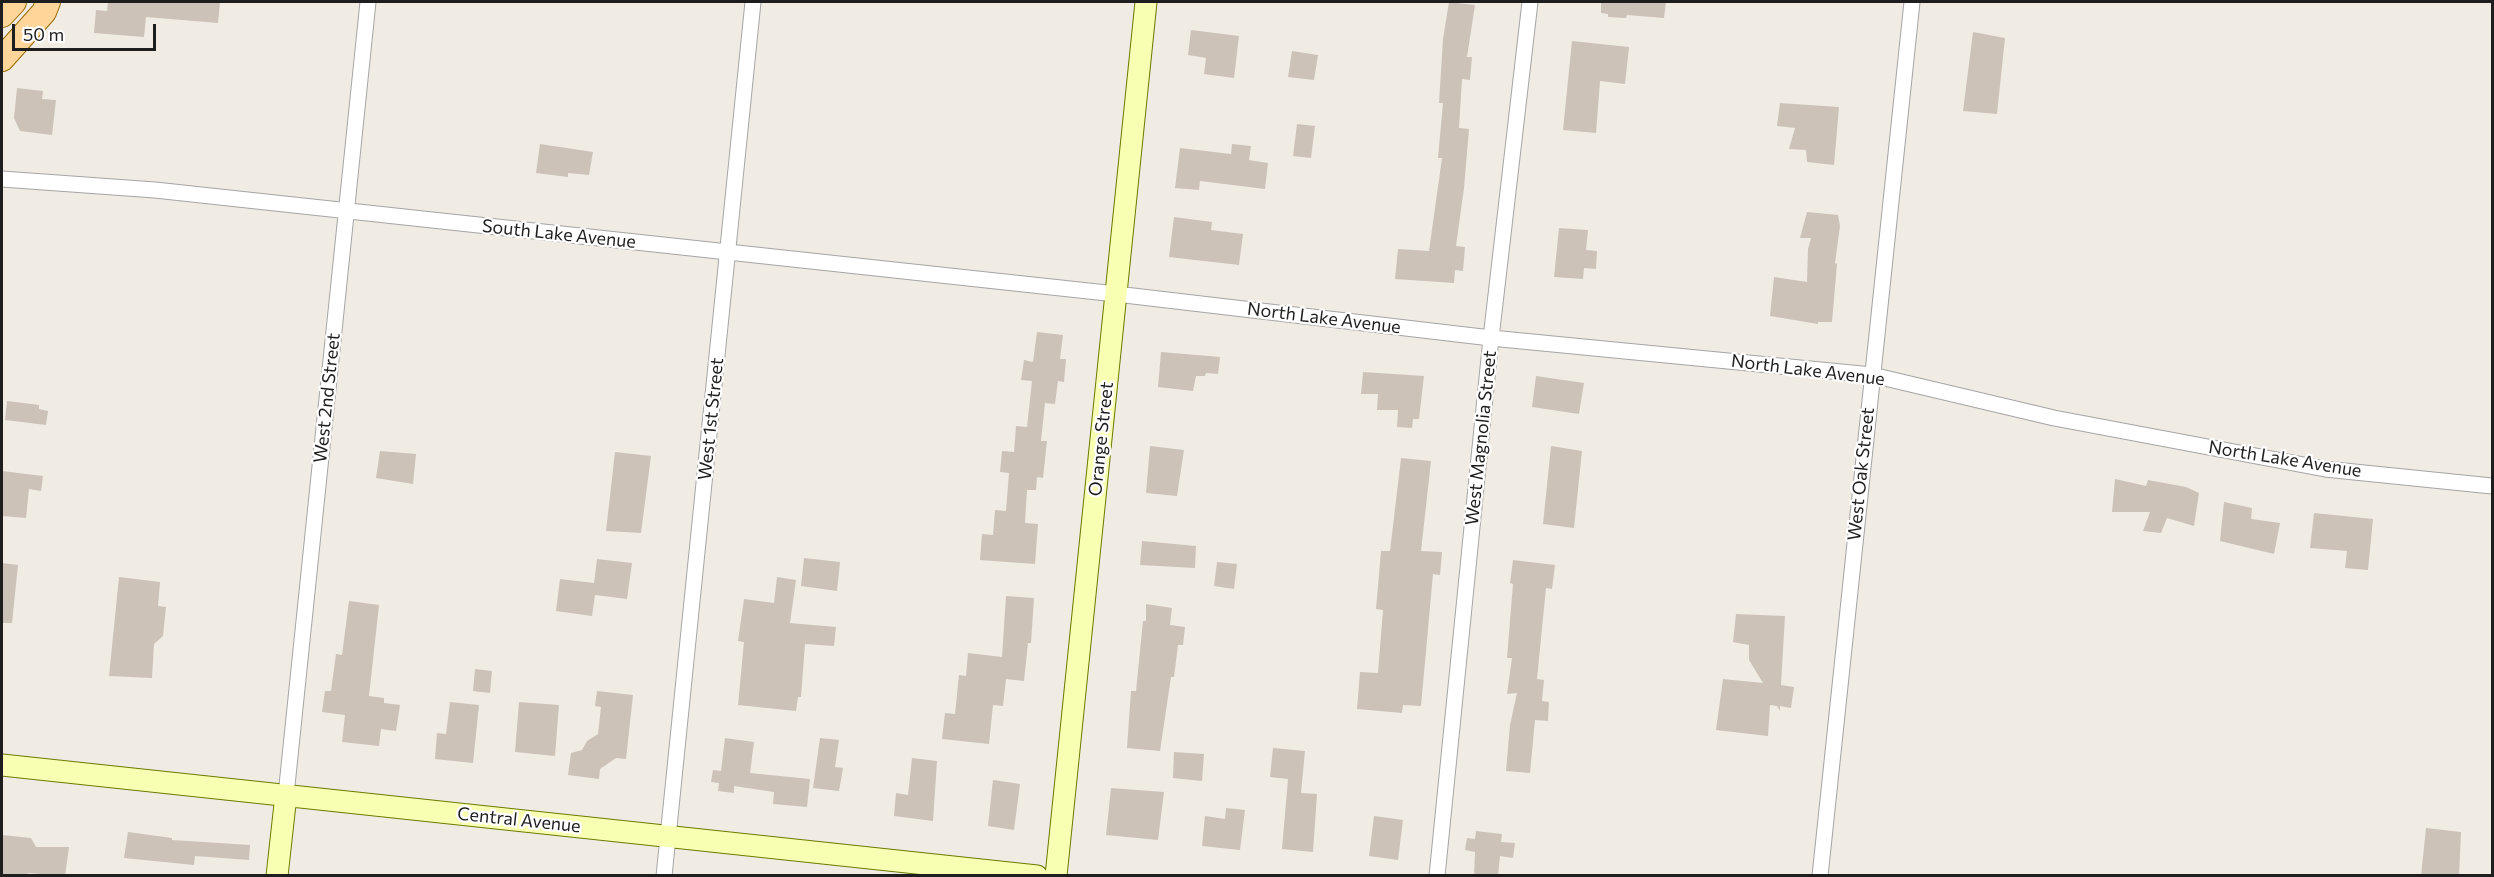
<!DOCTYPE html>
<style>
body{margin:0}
#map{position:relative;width:2494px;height:877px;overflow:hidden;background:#f0ece3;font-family:Commissioner,sans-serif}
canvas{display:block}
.frame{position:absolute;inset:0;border:3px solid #1e1e1e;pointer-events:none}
.scale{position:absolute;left:12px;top:24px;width:144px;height:27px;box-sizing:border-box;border:3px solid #1e1e1e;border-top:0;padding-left:8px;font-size:18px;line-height:21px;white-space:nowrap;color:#1e1e1e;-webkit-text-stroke:4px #fff;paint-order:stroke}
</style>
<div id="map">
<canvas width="2494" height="877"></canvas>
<div class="frame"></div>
<div class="scale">50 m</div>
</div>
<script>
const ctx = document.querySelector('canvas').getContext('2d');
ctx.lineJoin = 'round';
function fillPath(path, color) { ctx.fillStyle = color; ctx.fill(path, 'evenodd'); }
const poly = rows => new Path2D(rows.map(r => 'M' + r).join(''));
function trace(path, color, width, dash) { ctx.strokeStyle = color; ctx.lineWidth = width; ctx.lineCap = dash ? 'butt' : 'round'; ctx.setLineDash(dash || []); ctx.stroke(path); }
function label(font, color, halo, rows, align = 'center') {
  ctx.font = font + ' Commissioner,sans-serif'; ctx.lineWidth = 4.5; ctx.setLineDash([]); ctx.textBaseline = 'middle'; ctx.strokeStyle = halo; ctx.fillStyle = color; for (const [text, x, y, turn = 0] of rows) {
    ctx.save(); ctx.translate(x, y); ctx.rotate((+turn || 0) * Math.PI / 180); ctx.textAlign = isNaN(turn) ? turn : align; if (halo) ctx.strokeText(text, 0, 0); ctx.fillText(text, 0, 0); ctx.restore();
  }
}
fillPath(poly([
 [108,2,220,2,218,23,146,17,144,37,94,33,96,10,107,11],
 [1449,2,1475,5,1467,57,1472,57,1470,80,1462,79,1459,128,1469,129,1464,188,1456,246,1465,247,1463,271,1455,270,1454,283,1395,279,1398,249,1429,251,1442,158,1438,158,1443,103,1439,103,1443,39],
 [1601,2,1666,2,1664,18,1627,15,1626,18,1608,17,1608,14,1601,13],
 [1191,30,1239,36,1234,78,1204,74,1206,58,1188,55],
 [1973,32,2005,38,1997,114,1963,111],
 [1572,41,1629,47,1625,84,1600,81,1596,133,1563,130],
 [1292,51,1318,55,1314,80,1288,77],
 [17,88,43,91,42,99,56,100,52,135,20,131,14,118],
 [1780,103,1839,107,1834,165,1807,162,1806,150,1789,149,1795,128,1777,126],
 [1297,124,1315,126,1311,158,1293,156],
 [540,144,593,152,589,175,568,173,568,177,536,173],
 [1232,144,1251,146,1249,160,1268,163,1265,189,1200,181,1199,190,1175,188,1180,148,1231,154],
 [1807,212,1838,215,1840,226,1835,263,1837,264,1832,322,1818,322,1818,324,1770,316,1774,277,1807,282,1808,249,1811,238,1800,238],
 [1174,217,1212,222,1211,230,1243,234,1239,265,1169,257],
 [1559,228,1588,230,1586,250,1597,251,1596,269,1584,268,1583,279,1554,277],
 [1037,332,1063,335,1060,359,1066,359,1064,382,1058,381,1055,404,1045,403,1041,441,1047,441,1043,478,1037,477,1036,490,1027,490,1025,523,1038,524,1035,564,980,560,982,534,993,535,995,510,1006,511,1009,473,1000,472,1002,451,1014,452,1016,426,1027,427,1032,381,1021,380,1024,360,1033,362],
 [1161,352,1220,357,1218,374,1206,373,1205,376,1196,376,1193,391,1158,387],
 [1363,372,1424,376,1419,419,1413,419,1412,428,1397,427,1398,410,1377,410,1378,394,1361,394],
 [1536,376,1584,383,1579,414,1532,407],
 [7,401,39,405,39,409,48,411,46,425,5,420],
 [1150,446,1184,450,1177,496,1146,493],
 [1551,446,1582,451,1574,528,1543,524],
 [380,451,416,454,413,484,376,478],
 [615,452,651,456,641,533,606,531],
 [1401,458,1431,461,1421,551,1442,552,1440,575,1433,574,1421,706,1403,705,1402,713,1357,709,1360,672,1378,673,1383,610,1376,609,1381,551,1390,551],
 [2,471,43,476,41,491,29,489,26,518,2,516],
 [2115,479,2146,486,2148,480,2186,487,2199,493,2194,526,2167,518,2161,533,2143,531,2150,512,2112,512],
 [2224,502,2252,508,2251,519,2280,523,2274,554,2220,541],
 [2314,513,2373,519,2368,570,2345,568,2347,551,2310,548],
 [1142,541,1196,546,1195,568,1140,565],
 [804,558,840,562,837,591,801,586],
 [597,559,632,563,627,599,595,595,592,616,556,611,560,579,594,583],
 [1513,560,1555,565,1552,589,1546,588,1537,679,1544,680,1542,701,1549,702,1548,721,1535,720,1530,773,1506,771,1510,725,1517,693,1507,694,1512,658,1507,658,1513,584,1510,583],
 [1217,562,1237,564,1234,589,1214,586],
 [2,563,18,565,12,623,2,623],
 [119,577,160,582,158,606,166,607,163,636,154,644,152,678,109,676],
 [777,577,796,580,790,623,836,627,834,646,805,644,801,697,798,697,796,711,738,705,744,642,738,641,744,599,774,603],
 [1006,596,1034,598,1031,643,1028,643,1024,681,1006,679,1003,706,993,705,989,744,942,739,945,713,955,714,959,675,966,676,968,653,1002,657],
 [349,601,379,605,369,696,384,698,384,703,400,705,396,731,381,729,379,746,342,742,345,715,322,712,325,691,331,691,336,654,342,655],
 [1146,604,1172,608,1170,625,1185,627,1183,645,1178,645,1174,677,1171,677,1160,751,1127,748,1131,691,1136,691,1143,621,1146,621],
 [1736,614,1785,616,1781,685,1794,687,1791,708,1780,706,1780,711,1777,706,1770,705,1768,736,1716,730,1723,679,1763,683,1749,660,1749,645,1733,642],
 [475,669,492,671,490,693,473,691],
 [597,691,633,695,626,759,616,758,600,769,599,779,568,775,571,753,582,750,587,741,598,734,601,707,595,706],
 [450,702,479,705,473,763,435,759,437,733,446,734],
 [519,702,559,705,555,756,515,752],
 [725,738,754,742,750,773,810,779,807,807,773,804,774,792,734,786,734,793,718,791,719,783,711,782,713,770,721,771],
 [820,738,839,740,835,767,843,768,839,791,813,788],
 [1273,748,1305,751,1301,793,1317,794,1313,852,1282,849,1288,779,1270,777],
 [1174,752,1204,754,1202,781,1173,778],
 [912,758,937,761,933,821,894,816,896,793,908,795],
 [993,780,1020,784,1014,830,988,826],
 [1111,788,1164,792,1158,840,1106,835],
 [1226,808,1245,810,1240,850,1202,846,1205,816,1225,819],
 [1374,816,1403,820,1398,860,1369,856],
 [2426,828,2461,832,2459,875,2421,876],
 [1476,831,1502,834,1501,842,1515,843,1513,858,1500,856,1498,876,1474,876,1475,852,1465,850,1467,838,1475,839],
 [128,832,172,838,172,840,250,845,249,860,195,856,194,865,124,858],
 [2,835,31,838,36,847,69,847,65,876,28,873,28,876,2,876]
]), '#ccc2b8');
const street = poly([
 [2,179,155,190,1116,294,1491,338,1872,375,2054,418,2325,469,2492,486],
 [286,795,368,2],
 [664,876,753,2],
 [1437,876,1491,338,1530,2],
 [1820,876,1912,2]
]);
const secondary = poly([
 [2,765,1037,876],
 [277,876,286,795],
 [1056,876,1146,2]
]);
const primary = poly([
 [2,15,14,2],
 [2,59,44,12,48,2]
]);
trace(street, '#a5a5a5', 17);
trace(secondary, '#6a7a00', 23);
trace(primary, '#986900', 26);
trace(street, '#fff', 15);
trace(secondary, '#f9ffb2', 21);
trace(primary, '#ffd599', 24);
label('18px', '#1e1e1e', '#fff', [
 ["South Lake Avenue",559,234,6],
 ["North Lake Avenue",1324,318,7],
 ["North Lake Avenue",1808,370,7],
 ["West 2nd Street",327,398,-84],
 ["West 1st Street",711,419,-84],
 ["West Magnolia Street",1481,438,-84],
 ["Orange Street",1101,439,-84],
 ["North Lake Avenue",2285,459,9],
 ["West Oak Street",1861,474,-84],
 ["Central Avenue",519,820,6]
]);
</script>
